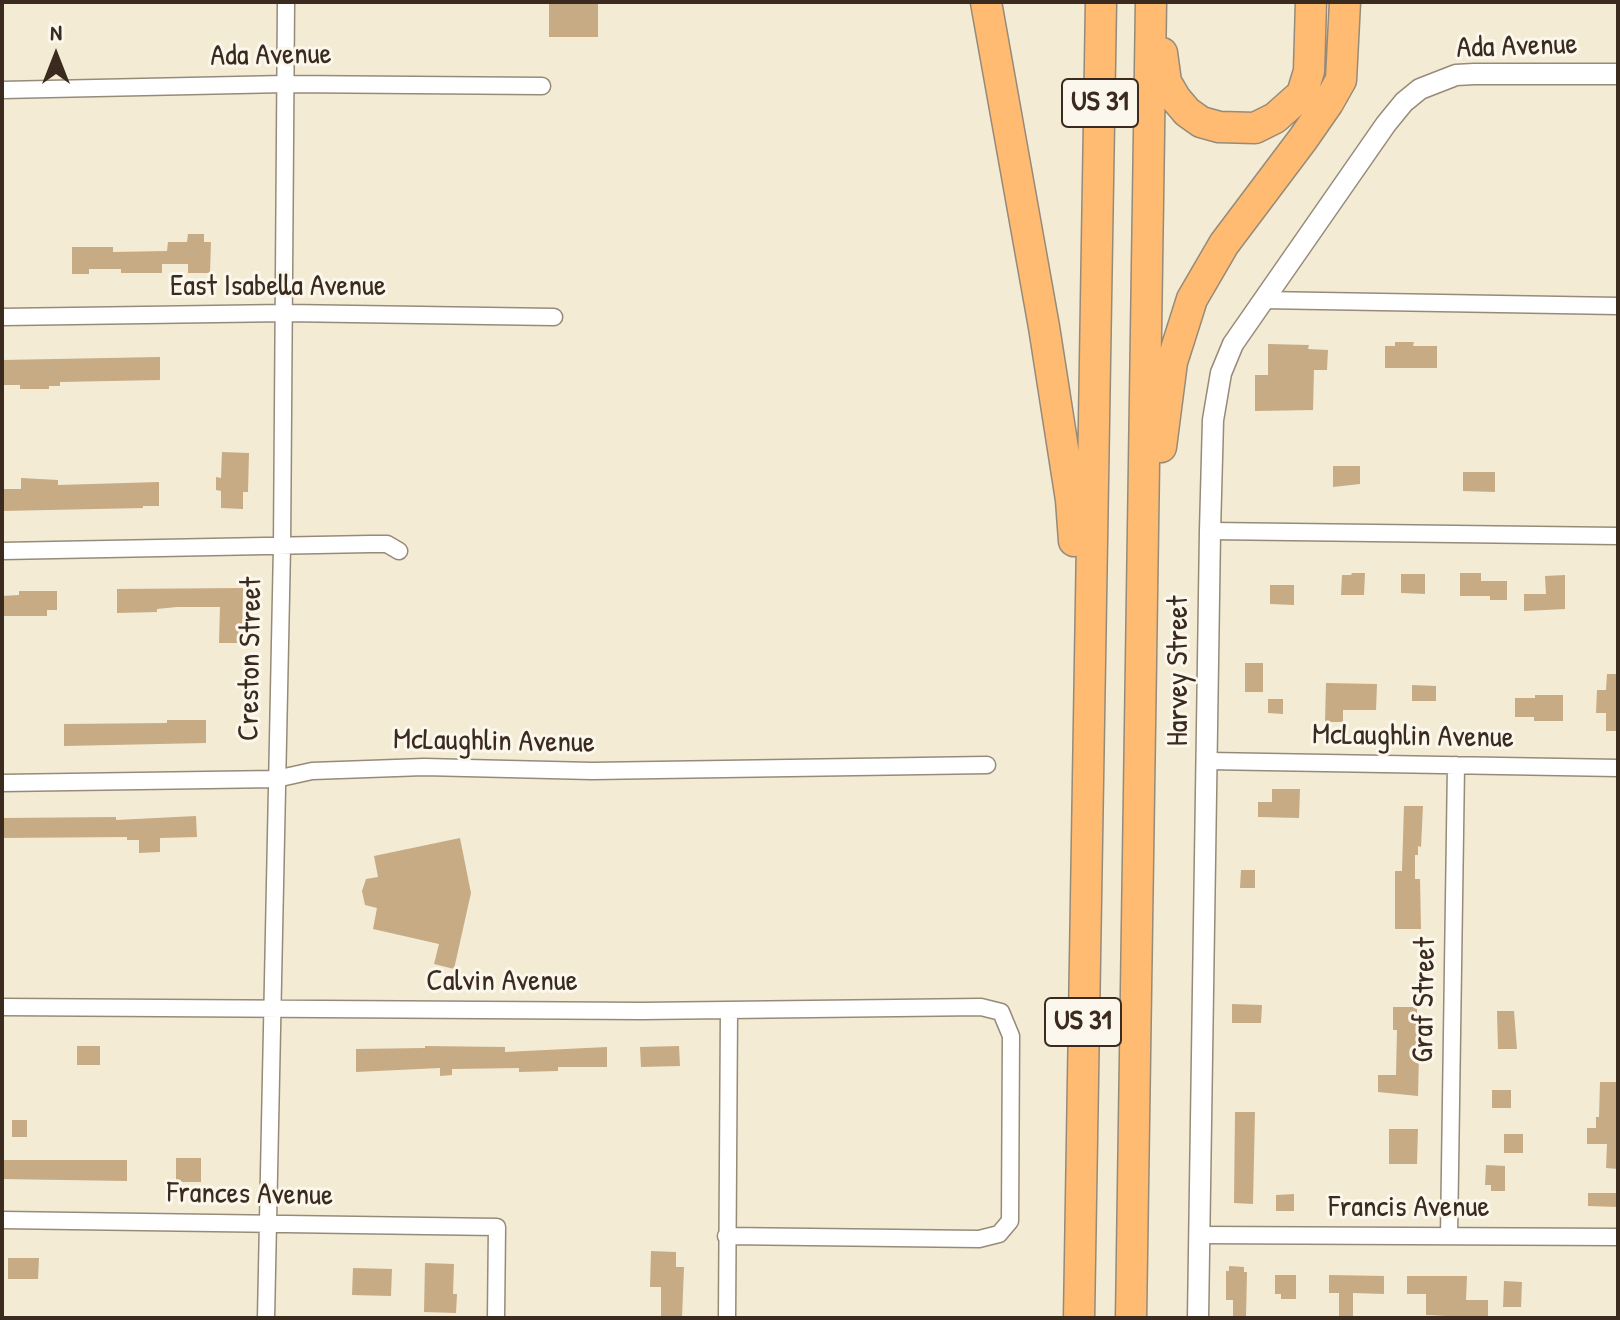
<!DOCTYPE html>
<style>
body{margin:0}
#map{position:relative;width:1620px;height:1320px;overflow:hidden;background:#f3ebd4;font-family:"Patrick Hand",sans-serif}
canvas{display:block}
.frame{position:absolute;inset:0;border:4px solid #3b2a1e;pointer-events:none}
.north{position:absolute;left:16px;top:16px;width:80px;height:80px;-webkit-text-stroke:6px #fbf7ec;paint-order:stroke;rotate:0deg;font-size:22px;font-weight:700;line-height:32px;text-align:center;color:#3b2a1e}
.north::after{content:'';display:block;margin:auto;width:28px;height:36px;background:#3b2a1e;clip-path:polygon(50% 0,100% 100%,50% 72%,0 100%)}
</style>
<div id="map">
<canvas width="1620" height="1320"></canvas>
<div class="frame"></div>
<div class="north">N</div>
</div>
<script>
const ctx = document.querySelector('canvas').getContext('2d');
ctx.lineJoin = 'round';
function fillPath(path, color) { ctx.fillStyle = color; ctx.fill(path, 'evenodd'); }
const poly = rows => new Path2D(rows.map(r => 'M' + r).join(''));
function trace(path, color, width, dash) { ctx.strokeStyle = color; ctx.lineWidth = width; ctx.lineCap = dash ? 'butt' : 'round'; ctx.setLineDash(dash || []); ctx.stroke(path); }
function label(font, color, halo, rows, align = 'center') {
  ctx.font = font + ' "Patrick Hand",sans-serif'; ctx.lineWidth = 6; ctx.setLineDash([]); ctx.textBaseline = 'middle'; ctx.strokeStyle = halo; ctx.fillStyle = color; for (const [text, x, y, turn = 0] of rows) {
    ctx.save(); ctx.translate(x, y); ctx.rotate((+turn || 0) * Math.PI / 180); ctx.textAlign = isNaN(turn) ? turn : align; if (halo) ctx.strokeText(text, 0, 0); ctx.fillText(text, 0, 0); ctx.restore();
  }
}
fillPath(poly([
 [549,2,598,2,598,37,549,37],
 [188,234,204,234,204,242,211,242,210,273,188,273,188,264,162,264,162,273,121,273,121,269,89,269,89,274,72,274,72,247,113,247,113,252,167,251,168,242,187,242],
 [1395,342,1414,342,1413,346,1437,346,1437,368,1385,368,1385,346,1395,346],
 [1268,344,1309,345,1308,349,1328,350,1327,370,1314,370,1313,410,1255,411,1255,375,1268,375],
 [160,357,160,380,60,382,60,386,49,386,49,389,20,389,20,385,2,385,2,360],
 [222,452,249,453,248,492,243,492,243,509,221,508,221,491,216,490,216,477,221,478],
 [1333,466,1360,466,1360,484,1333,487],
 [1463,472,1495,472,1495,492,1463,491],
 [21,478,58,480,58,485,159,482,159,506,143,506,143,508,2,511,2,489,21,489],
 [1352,573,1365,573,1364,595,1341,595,1342,575,1351,575],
 [1460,573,1481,573,1481,581,1507,581,1507,600,1490,600,1490,596,1460,596],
 [1401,574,1425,574,1425,594,1401,593],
 [1565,575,1565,609,1524,611,1524,594,1546,594,1545,576],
 [1270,585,1294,585,1294,605,1270,604],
 [243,588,242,643,219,643,220,607,177,607,157,609,157,612,117,613,117,589],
 [19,591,57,591,57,610,47,610,47,616,2,616,2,596,19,595],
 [1245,663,1263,663,1263,692,1245,692],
 [1607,674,1618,674,1618,731,1606,731,1606,713,1596,713,1597,690,1606,690],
 [1326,683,1377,684,1376,710,1343,710,1343,722,1325,722],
 [1412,685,1436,686,1436,701,1412,701],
 [1535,695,1563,695,1563,721,1534,721,1534,717,1515,717,1515,698,1535,698],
 [1268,699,1283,699,1283,714,1268,713],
 [167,720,206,720,206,743,64,746,64,724,167,723],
 [1272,789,1300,789,1299,818,1258,817,1258,802,1272,802],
 [1404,806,1423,806,1421,847,1418,846,1418,855,1415,855,1415,879,1420,879,1421,929,1395,929,1395,871,1402,871],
 [196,816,197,837,160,838,160,852,139,853,139,840,127,840,127,837,2,838,2,818,116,817,116,820],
 [460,838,471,893,454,969,434,964,439,944,373,929,377,908,365,905,362,891,366,879,378,877,374,856],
 [1241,870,1255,870,1255,888,1240,888],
 [1232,1004,1262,1005,1261,1023,1232,1023],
 [1393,1007,1417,1007,1417,1013,1420,1013,1418,1096,1378,1092,1378,1075,1396,1075,1397,1030,1393,1030],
 [1497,1011,1514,1011,1517,1049,1498,1049],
 [77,1046,100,1046,100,1065,77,1065],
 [425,1046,505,1047,505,1052,607,1047,607,1067,558,1067,558,1071,519,1072,519,1068,452,1069,452,1075,440,1076,440,1068,356,1072,356,1049,425,1048],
 [679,1046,680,1066,641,1067,640,1047],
 [1600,1082,1618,1082,1618,1169,1606,1168,1607,1144,1587,1144,1587,1128,1596,1128,1596,1117,1599,1117],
 [1492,1090,1511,1090,1511,1108,1492,1108],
 [1235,1112,1255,1112,1253,1204,1234,1203],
 [12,1120,27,1120,27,1137,12,1137],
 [1389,1129,1418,1129,1417,1164,1389,1164],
 [1504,1134,1523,1134,1523,1153,1504,1153],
 [176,1158,201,1158,201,1182,176,1182],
 [2,1160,127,1160,127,1181,2,1179],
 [1486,1165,1505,1166,1505,1191,1491,1191,1491,1185,1485,1185],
 [1588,1193,1618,1193,1618,1207,1588,1206],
 [1294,1194,1294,1211,1276,1211,1276,1195],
 [651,1251,676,1252,676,1267,684,1267,682,1318,661,1318,661,1287,650,1287],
 [8,1258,39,1258,38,1279,8,1279],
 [425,1263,454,1264,453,1294,457,1294,456,1313,424,1312],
 [1229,1266,1244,1267,1244,1272,1247,1272,1246,1318,1233,1318,1233,1300,1226,1300,1226,1271,1229,1271],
 [353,1268,392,1269,391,1296,352,1295],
 [1275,1275,1296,1275,1296,1299,1281,1299,1281,1294,1275,1294],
 [1329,1275,1384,1276,1384,1294,1353,1293,1353,1318,1339,1318,1339,1293,1329,1293],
 [1407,1276,1467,1276,1466,1300,1488,1300,1488,1318,1426,1315,1426,1294,1407,1294],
 [1504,1281,1522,1282,1521,1307,1503,1307]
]), '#c7ab84');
const minor = poly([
 [2,90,285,84,542,86],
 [1262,300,1618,306],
 [2,317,286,313,554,317],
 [1210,531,1618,536],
 [2,551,370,544,387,544,399,551],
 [1208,761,1618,768],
 [2,783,276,779,312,771,424,767,592,771,987,765],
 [2,1007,642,1011,981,1007,1001,1012,1011,1036,1010,1221,999,1234,979,1239,726,1236],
 [2,1220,497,1227,496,1318],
 [1199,1235,1618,1237],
 [1449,1236,1456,765],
 [266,1318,282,547,286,2],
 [727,1318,729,1010]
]);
const tertiary = poly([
 [1198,1318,1210,531,1213,420,1221,373,1233,344,1386,124,1404,102,1420,89,1456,75,1474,74,1618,74]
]);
const motorway = poly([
 [986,2,1044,327,1071,500,1074,541],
 [1162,53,1166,82,1176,99,1187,112,1201,122,1219,127,1255,128,1275,118,1302,94,1309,71,1311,2],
 [1161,447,1172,362,1192,299,1224,244,1303,139,1328,103,1341,80,1345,2],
 [1079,1318,1101,2],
 [1131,1318,1151,2]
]);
trace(minor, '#978a79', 19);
trace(tertiary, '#978a79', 23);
trace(motorway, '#978a79', 33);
trace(minor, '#fff', 16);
trace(tertiary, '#fff', 20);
trace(motorway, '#ffbb71', 30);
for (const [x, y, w] of [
 [1100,103,76],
 [1083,1022,76]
]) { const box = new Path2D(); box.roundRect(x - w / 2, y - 24, w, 48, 6); ctx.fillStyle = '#fbf7ec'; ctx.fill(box); trace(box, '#3b2a1e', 2); }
label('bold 28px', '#3b2a1e', null, [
 ["US 31",1100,103],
 ["US 31",1083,1022]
]);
label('30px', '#3b2a1e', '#fbf7ec', [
 ["Ada Avenue",1517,47,-2],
 ["Ada Avenue",271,56,-1],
 ["East Isabella Avenue",278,287],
 ["Creston Street",251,659,-89],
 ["Harvey Street",1179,671,-90],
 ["McLaughlin Avenue",1413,737,1],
 ["McLaughlin Avenue",494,742,1],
 ["Calvin Avenue",502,982],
 ["Graf Street",1425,1000,-89],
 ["Frances Avenue",250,1195,1],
 ["Francis Avenue",1409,1208]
]);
</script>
